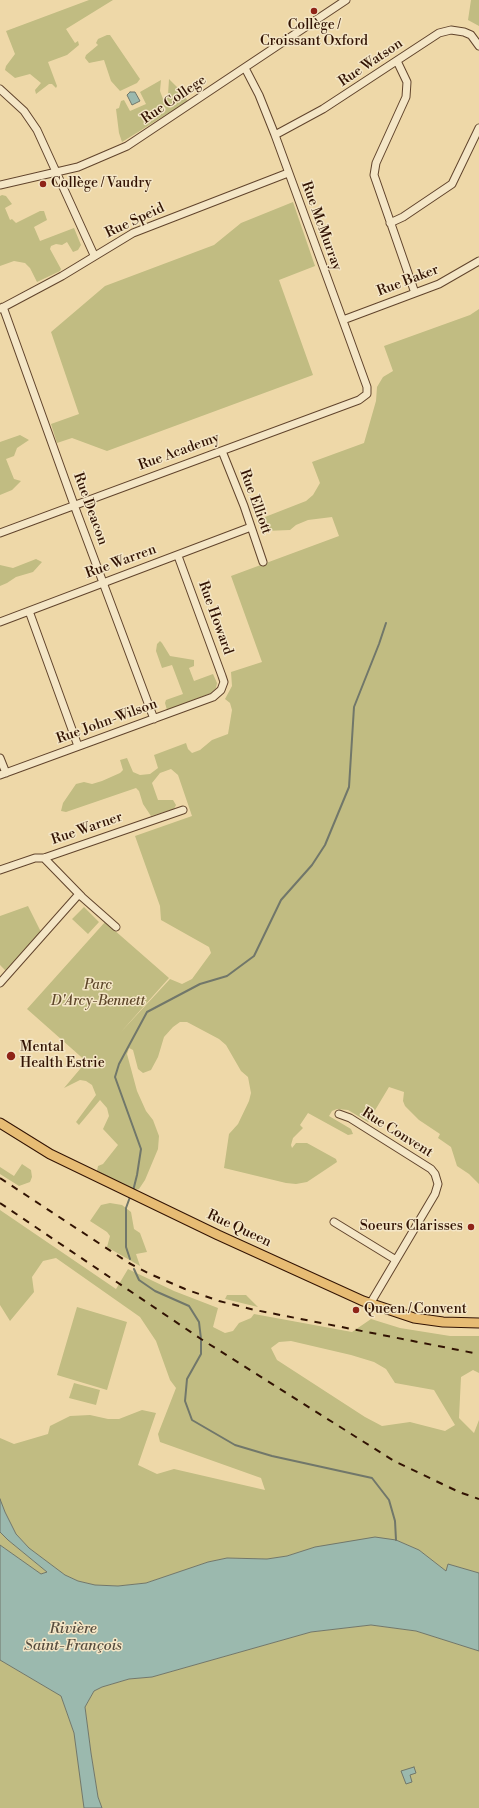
<!DOCTYPE html>
<meta charset="utf-8">
<style>
body{margin:0}
canvas{display:block;background:#eed8a8}
</style>
<canvas width="479" height="1808"></canvas>
<script>
const ctx = document.querySelector('canvas').getContext('2d');
ctx.lineJoin = 'round';
function fillPath(path, color) { ctx.fillStyle = color; ctx.fill(path, 'evenodd'); }
const poly = rows => new Path2D(rows.map(r => 'M' + r).join(''));
function trace(path, color, width, dash) { ctx.strokeStyle = color; ctx.lineWidth = width; ctx.lineCap = dash ? 'butt' : 'round'; ctx.setLineDash(dash || []); ctx.stroke(path); }
function label(font, color, halo, rows, align = 'center') {
  ctx.font = font + ' "Libre Bodoni",serif'; ctx.lineWidth = 3; ctx.setLineDash([]); ctx.textBaseline = 'middle'; ctx.strokeStyle = halo; ctx.fillStyle = color; for (const [text, x, y, turn = 0] of rows) {
    ctx.save(); ctx.translate(x, y); ctx.rotate((+turn || 0) * Math.PI / 180); ctx.textAlign = isNaN(turn) ? turn : align; if (halo) ctx.strokeText(text, 0, 0); ctx.fillText(text, 0, 0); ctx.restore();
  }
}
fillPath(poly([
 [89,0,113,0,66,29,75,43,78,41,79,45,67,55,48,62,57,86,56,88,52,84,49,84,36,94,35,90,41,83,30,74,15,78,5,70,6,66,15,54,6,31],
 [471,0,479,0,479,26,468,20],
 [107,35,110,35,140,79,137,83,120,91,111,81,104,60,89,63,85,58,86,55,98,45,96,43,98,39],
 [169,79,178,88,188,101,122,142,119,133,116,109,119,108,121,101,124,100,130,111,146,104,140,92,161,80,160,91,163,99,168,95],
 [2,195,6,196,12,204,5,208,10,220,12,219,16,223,40,211,44,211,47,220,34,227,40,241,74,228,81,245,78,250,73,252,67,242,62,245,56,244,51,246,50,249,61,269,60,271,37,282,30,268,25,263,14,261,0,266,0,196],
 [293,202,315,266,279,280,313,375,107,451,72,438,57,443,51,424,79,414,51,332,105,286,214,245,241,223],
 [479,309,479,1184,469,1174,457,1166,451,1147,438,1138,440,1134,419,1120,405,1106,403,1101,404,1092,389,1087,368,1122,348,1110,337,1109,332,1111,329,1116,351,1129,353,1134,348,1135,308,1113,300,1125,303,1128,293,1138,291,1145,292,1148,296,1143,307,1143,336,1159,337,1162,307,1182,296,1184,286,1183,224,1168,229,1134,238,1124,249,1101,251,1093,248,1077,241,1071,226,1045,219,1039,187,1022,180,1022,173,1027,164,1037,158,1057,151,1070,143,1073,138,1069,133,1050,129,1048,127,1054,137,1091,146,1111,153,1120,159,1136,158,1149,145,1180,139,1189,135,1190,97,1171,98,1166,103,1164,118,1145,103,1129,109,1116,107,1108,100,1100,79,1125,76,1122,96,1095,92,1085,86,1081,80,1080,64,1088,86,1062,88,1063,27,1009,105,922,169,978,120,1033,170,979,182,984,192,979,211,953,209,947,161,920,160,906,135,836,192,816,178,775,171,769,160,773,152,783,158,800,173,800,176,805,174,809,151,816,143,804,139,791,136,788,66,812,61,811,63,803,76,784,84,782,92,784,102,781,120,773,123,770,120,760,127,758,133,772,140,775,150,774,158,768,154,755,186,743,188,749,192,753,200,750,212,740,228,734,232,710,230,703,225,699,232,686,231,672,262,662,231,576,339,536,332,517,308,520,296,525,290,530,265,531,260,524,265,517,306,501,313,495,320,483,312,462,364,443,376,401,377,387,383,377,393,371,384,346,470,315],
 [20,435,29,440,17,448,14,456,6,459,14,479,21,481,12,490,0,495,0,442],
 [36,559,42,562,33,572,16,577,7,583,0,586,0,565,13,568],
 [160,641,162,643,170,656,194,660,194,666,189,668,194,681,213,674,217,683,216,688,211,693,167,710,165,703,166,700,183,694,172,665,162,668,156,651,157,644],
 [28,906,41,932,6,971,0,965,0,916],
 [84,907,99,922,88,934,72,919],
 [22,1164,31,1170,32,1177,30,1182,19,1186,0,1174,0,1167,14,1176],
 [110,1203,122,1205,131,1212,134,1229,140,1233,147,1252,136,1254,140,1266,107,1247,110,1236,107,1232,90,1221,101,1205],
 [0,1210,116,1289,128,1269,174,1291,218,1308,213,1327,225,1333,233,1331,239,1323,251,1318,254,1314,352,1332,371,1319,400,1328,450,1336,479,1336,479,1373,473,1370,461,1377,459,1418,474,1433,479,1420,479,1573,448,1564,446,1571,419,1550,396,1540,315,1547,287,1556,267,1559,227,1558,208,1562,146,1583,118,1586,95,1585,78,1581,65,1575,29,1548,16,1534,5,1512,0,1499,0,1438,14,1444,48,1434,50,1426,70,1416,90,1415,108,1419,119,1419,142,1410,156,1413,138,1465,157,1474,174,1469,265,1490,261,1478,160,1442,158,1434,176,1388,170,1380,156,1341,140,1317,56,1258,43,1261,32,1277,34,1292,10,1321,0,1305],
 [291,1341,351,1355,374,1362,386,1369,395,1383,434,1390,455,1425,445,1431,410,1422,382,1426,365,1417,277,1360,271,1348,279,1342],
 [227,1295,246,1295,258,1307,225,1299],
 [77,1307,127,1322,107,1390,57,1375],
 [74,1383,100,1390,96,1405,69,1398],
 [0,1532,8,1540,47,1572,41,1574,0,1545],
 [371,1625,416,1631,479,1651,479,1808,102,1808,98,1797,91,1753,85,1707,94,1691,102,1687,129,1679,152,1677,311,1632],
 [0,1660,61,1696,74,1733,84,1808,0,1808]
]), '#c1bc82');
const water = poly([
 [130,92,135,92,140,101,132,105,127,95,130,92],
 [0,1499,5,1512,16,1534,29,1548,65,1575,78,1581,95,1585,118,1586,146,1583,208,1562,227,1558,267,1559,287,1556,315,1547,375,1537,396,1540,419,1550,446,1571,448,1564,479,1573,479,1651,416,1631,371,1625,311,1632,152,1677,129,1679,102,1687,94,1691,85,1707,91,1753,98,1797,102,1808,84,1808,74,1733,61,1696,0,1660,0,1545,41,1574,47,1572,8,1540,0,1532,0,1499],
 [414,1767,416,1773,410,1775,412,1782,406,1784,401,1771,414,1767]
]);
fillPath(water, '#9bb9ae');
trace(water, '#71776a', 1);
trace(poly([
 [133,1191,137,1175,141,1149,115,1077,119,1064,147,1012,200,984,227,976,254,956,281,900,312,865,325,845,349,787,354,707,379,644,386,623],
 [130,1259,126,1247,126,1208,130,1197],
 [134,1269,139,1280,155,1291,189,1306,199,1322,201,1339,201,1354,187,1379,185,1401,192,1420,235,1445,272,1456,372,1478,389,1500,395,1521,396,1540]
]), '#71776a', 2);
const minor = poly([
 [397,61,407,82,406,97,376,163,374,175,415,293],
 [0,89,24,111,37,130,94,255],
 [275,135,323,109,439,33,451,30,464,32,471,35,479,46],
 [0,185,78,167,127,146,346,0],
 [390,223,403,217,452,184,479,128],
 [3,307,77,513,154,719],
 [0,309,62,276,133,233,288,173],
 [343,320,439,284,479,261],
 [222,451,244,506,263,562],
 [0,533,359,400,367,394,367,387,346,329,275,135,259,95,245,68],
 [29,611,78,746],
 [0,622,251,527],
 [0,758,6,773],
 [0,775,213,697,221,690,224,682,222,676,178,556],
 [44,858,82,897,116,927],
 [0,870,35,858,44,858,183,810],
 [0,983,79,894],
 [339,1114,350,1118,431,1169,435,1174,438,1184,435,1194,370,1304],
 [334,1222,396,1260]
]);
const major = poly([
 [0,1123,50,1154,218,1235,363,1301,414,1318,443,1322,479,1323]
]);
trace(minor, '#61442c', 9);
trace(major, '#321303', 11);
trace(minor, '#f4e6c6', 7);
trace(major, '#e7bc74', 9);
trace(poly([
 [0,1178,129,1263,150,1274,185,1289,219,1301,255,1310,479,1354],
 [0,1203,201,1339,394,1461,459,1492,479,1499]
]), '#321303', 2, [7, 7]);
for (const [x, y, r, color] of [
 [314,11,4,"#8f2418"],
 [43,184,4,"#8f2418"],
 [11,1056,5,"#8f2418"],
 [471,1227,4,"#8f2418"],
 [356,1310,4,"#8f2418"]
]) { const dot = new Path2D(); dot.arc(x, y, r, 0, 2 * Math.PI); ctx.fillStyle = color; ctx.fill(dot); trace(dot, '#f4e6c6', 1.5); }
label('14px', '#321303', '#f4e6c6', [
 ["Collège /",314,26,"center"],
 ["Croissant Oxford",314,42,"center"],
 ["Collège / Vaudry",51,184],
 ["Mental",20,1048],
 ["Health Estrie",20,1064],
 ["Soeurs Clarisses",463,1227,"right"],
 ["Queen / Convent",364,1310]
], 'left');
label('14px', '#321303', '#f4e6c6', [
 ["Rue Watson",371,63,-34],
 ["Rue College",174,100,-34],
 ["Rue Speid",135,221,-25],
 ["Rue McMurray",321,226,70],
 ["Rue Baker",408,281,-21],
 ["Rue Academy",179,452,-20],
 ["Rue Elliott",255,502,70],
 ["Rue Deacon",90,509,70],
 ["Rue Warren",121,562,-20],
 ["Rue Howard",215,618,70],
 ["Rue John-Wilson",107,722,-20],
 ["Rue Warner",87,829,-19],
 ["Rue Convent",397,1133,32],
 ["Rue Queen",239,1229,25]
]);
label('italic 14px', '#5d4629', '#f4e6c6', [
 ["Parc",98,986],
 ["D'Arcy-Bennett",98,1002]
]);
label('italic 15px', '#574d3f', '#f4e6c6', [
 ["Rivière",73,1629],
 ["Saint-François",73,1646]
]);
</script>
